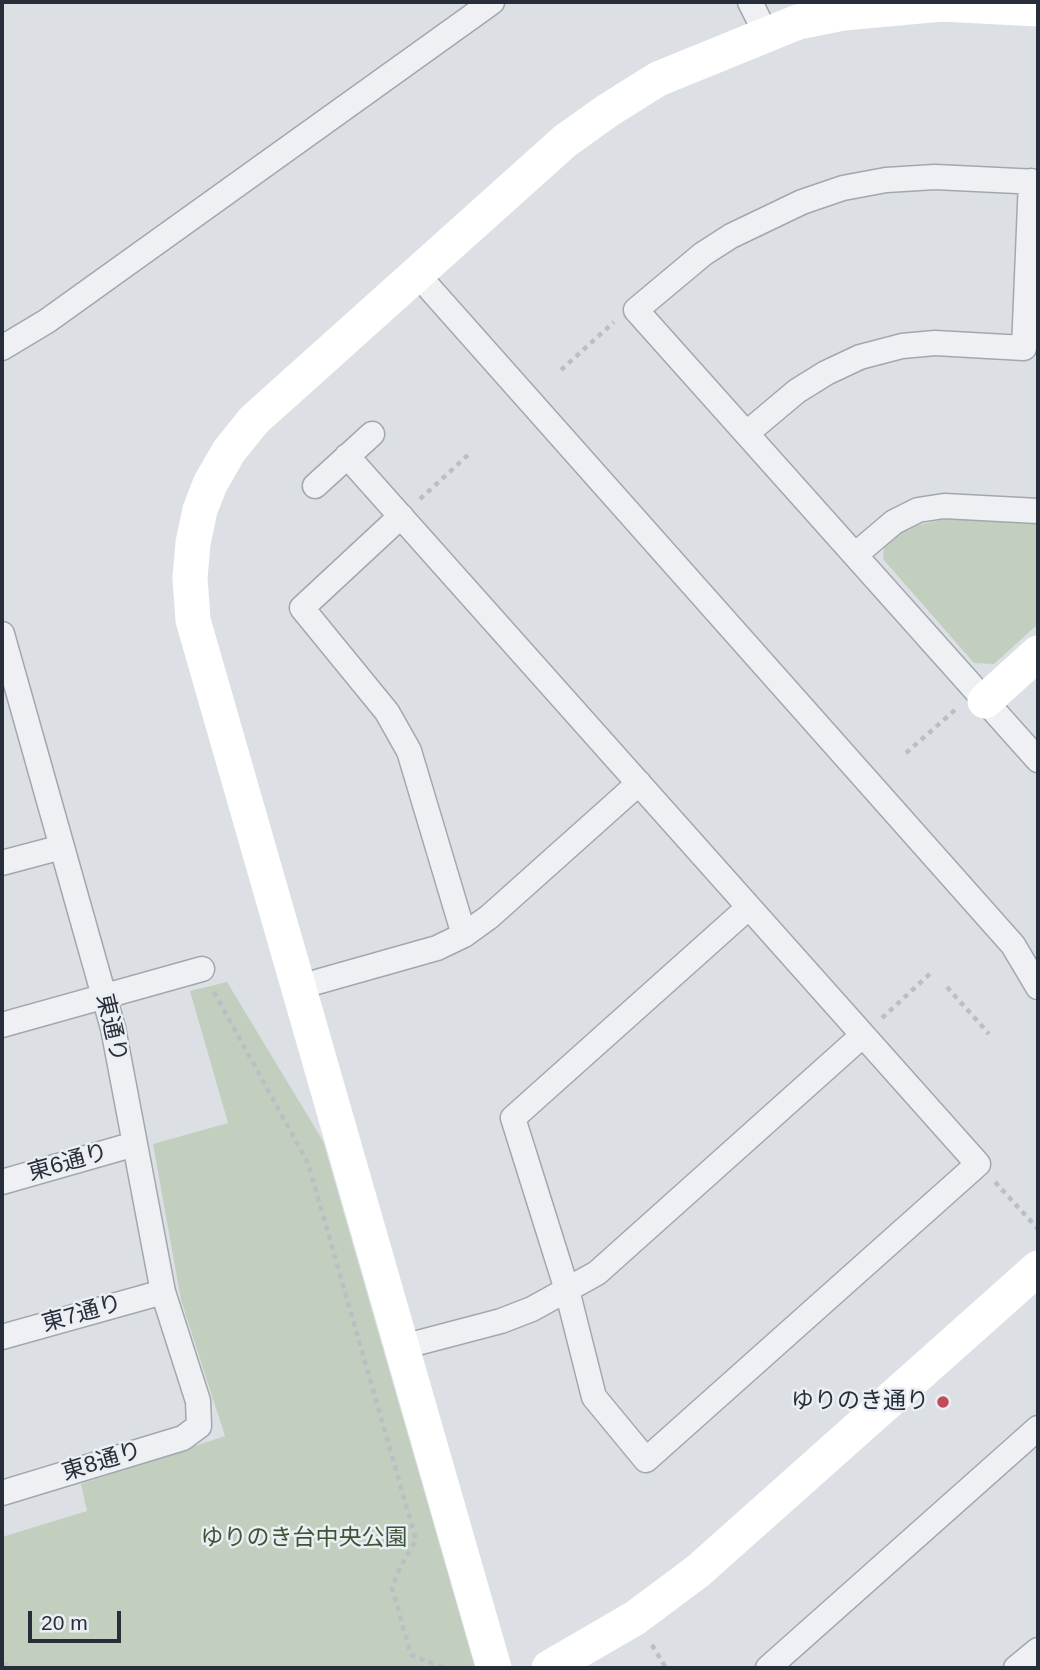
<!DOCTYPE html>
<meta charset="utf-8">
<style>
body{margin:0}
#map{position:relative;width:1040px;height:1670px;overflow:hidden;background:#dce0e5;font-family:Helvetica,sans-serif}
canvas{display:block}
.frame{position:absolute;inset:0;border:4px solid #272e3a;pointer-events:none}
.scale{position:absolute;left:28px;top:1611px;width:93px;height:32px;box-sizing:border-box;border:4px solid #272e3a;border-top:0;padding-left:9px;font-size:21px;line-height:24px;white-space:nowrap;color:#272e3a;-webkit-text-stroke:5px #ebeef3;paint-order:stroke}
</style>
<div id="map">
<canvas width="1040" height="1670"></canvas>
<div class="frame"></div>
<div class="scale">20 m</div>
</div>
<script>
const ctx = document.querySelector('canvas').getContext('2d');
ctx.lineJoin = 'round';
function fillPath(path, color) { ctx.fillStyle = color; ctx.fill(path, 'evenodd'); }
const poly = rows => new Path2D(rows.map(r => 'M' + r).join(''));
function trace(path, color, width, dash) { ctx.strokeStyle = color; ctx.lineWidth = width; ctx.lineCap = dash ? 'butt' : 'round'; ctx.setLineDash(dash || []); ctx.stroke(path); }
function label(font, color, halo, rows, align = 'center') {
  ctx.font = font + ' Helvetica,"Noto Sans JP",sans-serif'; ctx.lineWidth = 5; ctx.setLineDash([]); ctx.textBaseline = 'middle'; ctx.strokeStyle = halo; ctx.fillStyle = color; for (const [text, x, y, turn = 0] of rows) {
    ctx.save(); ctx.translate(x, y); ctx.rotate((+turn || 0) * Math.PI / 180); ctx.textAlign = isNaN(turn) ? turn : align; if (halo) ctx.strokeText(text, 0, 0); ctx.fillText(text, 0, 0); ctx.restore();
  }
}
fillPath(poly([
 [946,519,1038,524,1038,624,994,664,974,663,883,559,884,548,899,534,913,526],
 [227,982,323,1141,475,1668,2,1668,2,1537,87,1511,81,1484,225,1436,181,1300,153,1144,228,1123,190,991]
]), '#c2cebe');
const street = poly([
 [750,2,766,34],
 [1038,182,935,177,886,180,843,188,802,202,731,236,703,254,636,310,1038,760],
 [417,274,1013,945,1038,987],
 [2,348,47,321,492,2],
 [747,433,797,391,826,373,860,357,902,346,935,343,1024,348,1031,181],
 [347,456,978,1164,646,1460,594,1397,567,1290,513,1118,749,907],
 [315,486,372,434],
 [401,516,302,608,387,712,409,751,464,935],
 [855,555,894,522,918,510,944,506,1038,511],
 [2,634,113,1028,163,1292,198,1401,199,1426,183,1438,2,1493],
 [2,863,62,847],
 [299,987,437,948,464,935,489,917,639,783],
 [2,1025,202,969],
 [2,1182,135,1144],
 [2,1337,163,1292],
 [402,1347,501,1321,532,1309,597,1273,863,1035],
 [768,1668,1038,1428],
 [1016,1668,1038,1650]
]);
trace(street, '#a2a7ae', 27);
trace(poly([
 [561,370,614,322],
 [420,499,468,455],
 [906,753,955,710],
 [947,987,989,1034],
 [214,992,308,1163,416,1540,400,1568,392,1588,411,1655,445,1668],
 [882,1018,933,971],
 [995,1182,1038,1229],
 [652,1645,666,1668],
 [2,1664,13,1668]
]), '#bbbec4', 4.5, [5, 5]);
trace(street, '#eff0f4', 24);
trace(poly([
 [985,701,1038,653],
 [494,1668,193,620,190,578,193,543,200,510,210,484,229,451,254,420,565,141,607,111,658,79,798,22,843,13,942,4,1038,9],
 [549,1668,635,1618,698,1571,1038,1268]
]), '#fff', 35);
for (const [x, y, r, color] of [
 [943,1402,7,"#c24a59"]
]) { const dot = new Path2D(); dot.arc(x, y, r, 0, 2 * Math.PI); ctx.fillStyle = color; ctx.fill(dot); trace(dot, '#ebeef3', 2.5); }
label('23px', '#272e3a', '#ebeef3', [
 ["東通り",111,1028,77],
 ["東6通り",68,1163,-16],
 ["東7通り",82,1314,-16],
 ["東8通り",102,1462,-17]
]);
label('23px', '#272e3a', '#ebeef3', [
 ["ゆりのき通り",929,1402]
], 'right');
label('23px', '#3b5536', '#ebeef3', [
 ["ゆりのき台中央公園",304,1539]
]);
</script>
